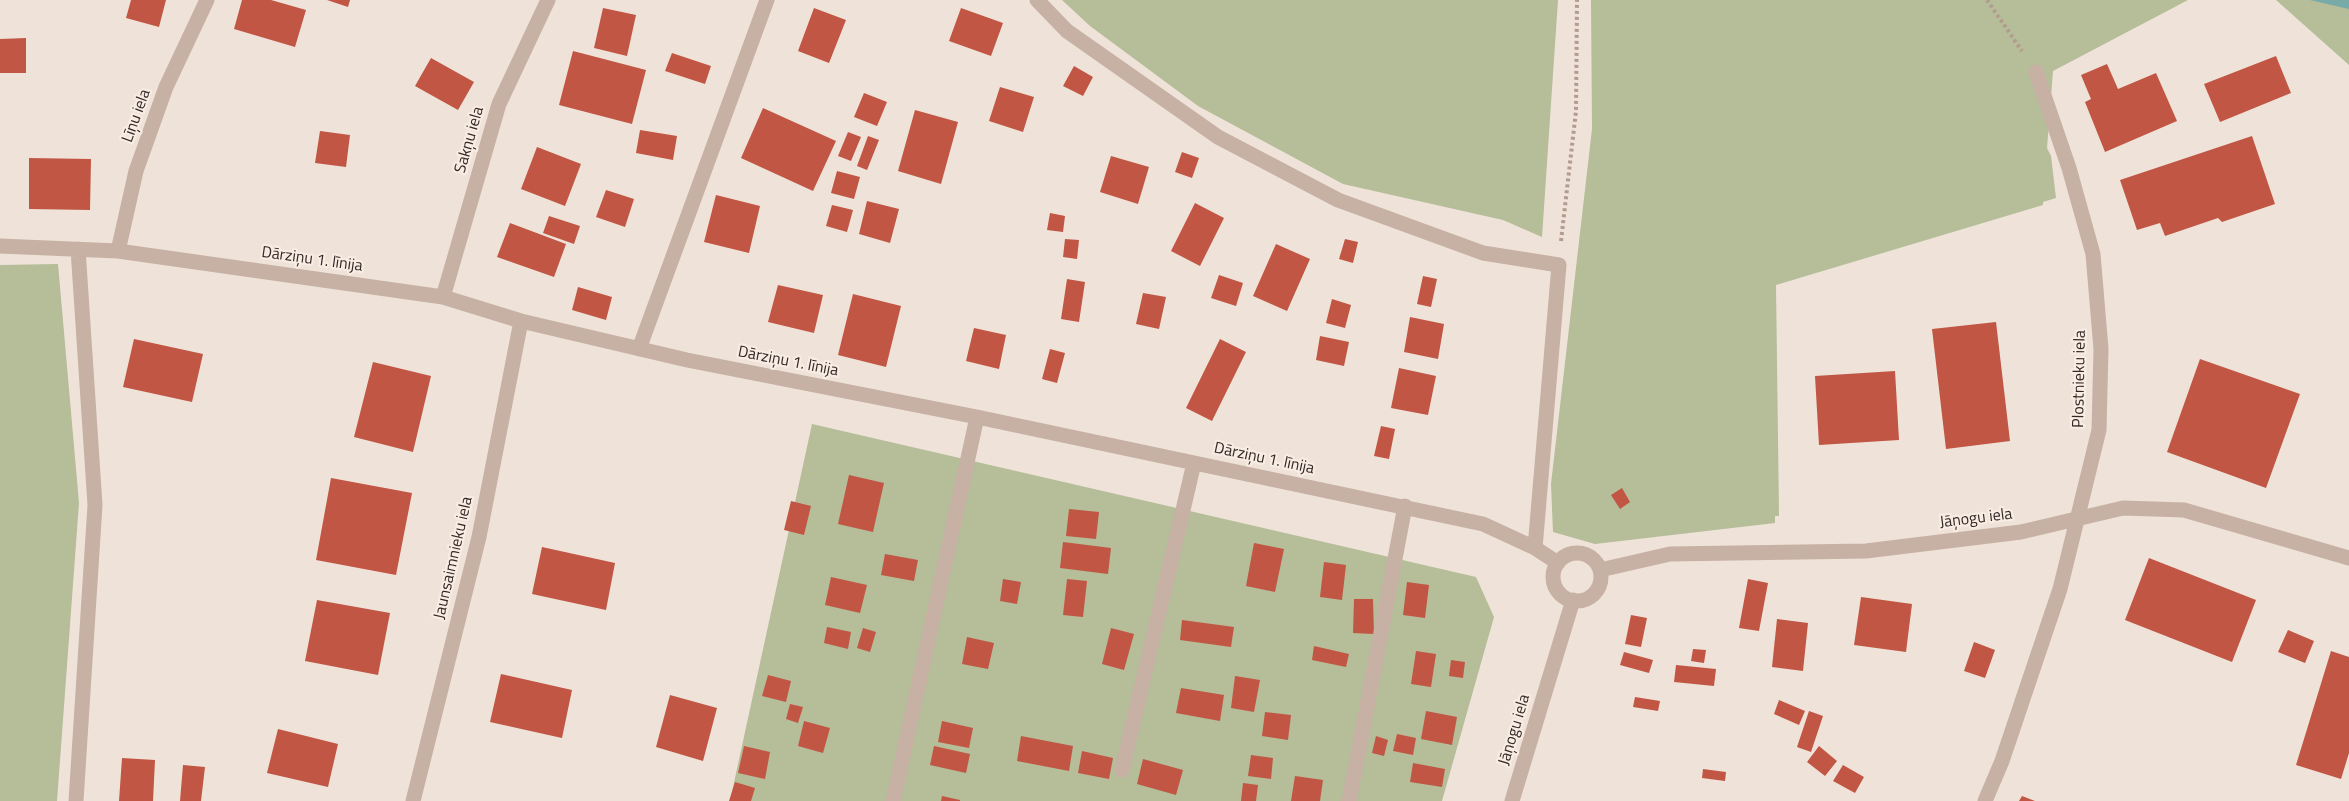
<!DOCTYPE html>
<meta charset="utf-8">
<style>
body{margin:0}
canvas{display:block;background:#efe2d8}
</style>
<canvas width="2349" height="801"></canvas>
<script>
const ctx = document.querySelector('canvas').getContext('2d');
ctx.lineJoin = 'round';
function fillPath(path, color) { ctx.fillStyle = color; ctx.fill(path, 'evenodd'); }
const poly = rows => new Path2D(rows.map(r => 'M' + r).join(''));
function trace(path, color, width, dash) { ctx.strokeStyle = color; ctx.lineWidth = width; ctx.lineCap = dash ? 'butt' : 'round'; ctx.setLineDash(dash || []); ctx.stroke(path); }
function label(font, color, halo, rows, align = 'center') {
  ctx.font = font + ' "Titillium Web",sans-serif'; ctx.lineWidth = 4.5; ctx.setLineDash([]); ctx.textBaseline = 'middle'; ctx.strokeStyle = halo; ctx.fillStyle = color; for (const [text, x, y, turn = 0] of rows) {
    ctx.save(); ctx.translate(x, y); ctx.rotate((+turn || 0) * Math.PI / 180); ctx.textAlign = isNaN(turn) ? turn : align; if (halo) ctx.strokeText(text, 0, 0); ctx.fillText(text, 0, 0); ctx.restore();
  }
}
fillPath(poly([
 [1062,0,1558,0,1542,237,1503,220,1343,184,1198,106,1090,26],
 [1591,0,2188,0,2053,71,2047,148,2051,156,2056,198,2043,202,2043,205,1776,285,1779,516,1775,516,1775,523,1595,544,1553,532,1551,484,1592,129],
 [2276,0,2349,0,2349,65],
 [58,264,79,503,57,801,0,801,0,265],
 [812,424,1476,577,1494,617,1442,801,730,801]
]), '#b5bd99');
fillPath(poly([
 [2310,0,2349,0,2349,9,2327,4]
]), '#78aba8');
fillPath(poly([
 [131,0,166,0,159,27,126,18],
 [242,0,271,0,306,10,295,47,234,29],
 [327,0,350,0,348,7],
 [603,8,636,15,627,56,594,48],
 [814,8,846,20,829,63,798,51],
 [961,8,1003,23,991,56,949,41],
 [26,38,26,73,0,73,0,39],
 [573,51,646,70,632,124,559,105],
 [672,53,711,66,705,84,665,71],
 [2276,56,2291,93,2220,122,2204,84],
 [431,58,474,82,458,110,415,86],
 [2107,64,2118,89,2156,73,2177,121,2105,152,2085,102,2091,99,2081,75],
 [1074,66,1093,77,1083,96,1063,86],
 [1000,87,1034,97,1023,132,989,121],
 [864,93,887,102,877,126,854,117],
 [763,108,836,141,813,191,741,158],
 [915,110,958,122,941,184,898,171],
 [640,130,677,136,673,160,636,153],
 [320,131,350,135,346,167,315,163],
 [848,132,861,137,851,161,838,156],
 [868,136,879,140,867,170,857,166],
 [2252,136,2275,204,2222,222,2218,218,2165,236,2160,223,2137,230,2120,180],
 [537,147,581,164,565,206,521,189],
 [1182,152,1199,158,1192,178,1175,172],
 [1111,156,1149,167,1138,204,1100,192],
 [29,158,91,159,90,210,29,209],
 [837,171,860,177,854,199,831,193],
 [606,190,634,199,625,227,596,217],
 [716,195,760,206,749,253,704,242],
 [867,201,899,209,890,243,859,234],
 [1195,203,1224,218,1200,266,1171,251],
 [832,205,853,210,847,232,826,226],
 [1050,213,1065,216,1063,232,1047,230],
 [549,216,580,226,574,244,543,233],
 [510,223,566,244,554,277,497,257],
 [1065,239,1079,240,1077,259,1063,257],
 [1345,239,1358,242,1353,263,1339,259],
 [1276,244,1310,259,1287,311,1253,296],
 [1219,275,1243,283,1236,306,1211,298],
 [1423,276,1437,279,1431,307,1417,304],
 [1067,279,1085,282,1079,322,1061,319],
 [778,285,823,295,814,333,768,322],
 [578,287,612,297,606,320,572,310],
 [1143,293,1166,297,1159,329,1136,324],
 [853,294,901,306,886,367,838,355],
 [1332,299,1351,305,1345,328,1326,323],
 [1410,317,1444,324,1438,359,1404,352],
 [1996,322,2010,441,1946,449,1932,329],
 [974,328,1006,335,999,369,966,361],
 [1320,336,1349,342,1344,366,1316,360],
 [134,339,203,354,192,402,123,387],
 [1220,339,1246,352,1212,421,1186,408],
 [1050,349,1065,353,1057,383,1042,379],
 [2200,359,2300,394,2266,488,2167,452],
 [373,362,431,376,413,452,354,437],
 [1399,368,1436,376,1428,415,1391,408],
 [1895,371,1899,440,1819,445,1815,376],
 [1381,426,1395,429,1389,459,1374,456],
 [849,475,884,483,873,532,838,524],
 [331,478,412,493,396,575,316,560],
 [1622,488,1630,502,1620,509,1611,495],
 [791,501,811,506,804,535,784,530],
 [1069,509,1099,512,1096,539,1066,536],
 [1063,542,1111,548,1108,574,1060,568],
 [1254,543,1284,549,1275,592,1246,586],
 [542,547,615,563,606,610,532,594],
 [885,554,918,560,914,581,881,575],
 [2149,558,2256,600,2232,662,2125,620],
 [1324,562,1346,565,1342,600,1320,597],
 [831,577,867,585,860,613,825,605],
 [1003,579,1021,582,1017,604,1000,601],
 [1067,579,1087,581,1083,617,1063,615],
 [1748,579,1768,583,1759,631,1739,628],
 [1407,582,1429,585,1425,618,1403,615],
 [1861,597,1912,604,1906,652,1854,645],
 [1354,599,1373,599,1374,634,1353,633],
 [317,600,390,613,378,675,305,661],
 [1631,615,1647,618,1641,647,1625,644],
 [1777,619,1808,623,1803,671,1772,667],
 [1182,620,1234,627,1231,647,1180,640],
 [827,627,851,632,848,649,824,643],
 [863,628,876,632,870,652,857,648],
 [1111,628,1134,634,1124,670,1102,664],
 [2288,630,2314,641,2305,663,2278,652],
 [967,637,994,643,988,669,962,664],
 [1974,642,1995,650,1985,678,1964,671],
 [1314,646,1349,654,1346,667,1312,660],
 [1693,649,1706,650,1704,663,1691,661],
 [1416,651,1436,654,1431,687,1411,684],
 [2331,651,2349,657,2349,753,2341,779,2296,765],
 [1624,652,1653,660,1649,673,1620,665],
 [1451,660,1465,662,1463,678,1449,676],
 [1676,665,1716,669,1714,686,1674,682],
 [501,674,572,690,562,738,490,722],
 [768,675,791,681,786,702,762,696],
 [1235,676,1260,680,1254,712,1231,708],
 [1181,688,1224,695,1220,721,1176,713],
 [670,695,717,708,703,761,656,747],
 [1635,697,1660,701,1658,711,1633,707],
 [1779,700,1805,711,1799,725,1774,714],
 [790,704,803,707,798,723,786,719],
 [1426,711,1457,717,1452,745,1421,739],
 [1809,711,1823,716,1811,752,1797,747],
 [1265,712,1291,715,1288,740,1262,736],
 [804,721,830,728,823,753,798,746],
 [942,721,973,728,969,748,938,742],
 [278,729,338,744,328,787,267,773],
 [1397,734,1416,738,1413,755,1393,751],
 [1021,736,1073,746,1069,771,1017,761],
 [1376,736,1388,740,1384,756,1372,753],
 [744,746,770,752,765,779,738,773],
 [934,746,970,754,966,773,930,765],
 [1819,746,1837,761,1825,776,1807,762],
 [1082,751,1113,758,1109,779,1078,773],
 [1251,755,1273,758,1271,779,1248,776],
 [122,758,155,760,153,801,119,801],
 [1143,759,1183,770,1176,795,1137,784],
 [1413,763,1445,769,1442,787,1410,782],
 [183,765,205,767,201,801,180,801],
 [1843,765,1864,777,1855,793,1833,781],
 [1703,769,1726,772,1725,781,1702,778],
 [1295,776,1323,780,1320,801,1291,801],
 [735,782,755,788,751,801,729,801],
 [1243,783,1258,785,1256,801,1241,801],
 [942,796,960,800,960,801,941,801],
 [2022,796,2035,801,2019,801]
]), '#c15644');
trace(poly([
 [1987,0,2022,51],
 [1561,241,1576,111,1577,0]
]), '#b29b8f', 4, [3, 3]);
trace(poly([
 [1037,0,1067,31,1218,137,1338,200,1483,253,1559,265,1535,548],
 [0,246,118,251,443,297,521,321,687,360,977,417,1483,524,1535,548,1558,563],
 [118,251,136,171,166,87,207,0],
 [443,297,499,104,548,0],
 [639,349,767,0],
 '1553 577a24 24 0 1 1 48 0a24 24 0 1 1-48 0Z',
 [1600,570,1670,554,1866,551,2021,532,2123,508,2184,510,2349,558],
 [1122,770,1194,463],
 [76,801,95,505,78,249],
 [413,801,479,537,521,321],
 [893,801,977,417],
 [1349,801,1405,506],
 [1512,801,1573,600],
 [1985,801,2002,761,2060,589,2099,430,2101,349,2093,254,2069,168,2036,72]
]), '#c7b1a4', 15);
label('16px', '#322826', '#f8ece3', [
 ["Līņu iela",137,116,-70],
 ["Sakņu iela",470,140,-74],
 ["Dārziņu 1. līnija",312,260,8],
 ["Dārziņu 1. līnija",788,362,11],
 ["Plostnieku iela",2080,379,-89],
 ["Dārziņu 1. līnija",1264,459,12],
 ["Jāņogu iela",1976,519,-7],
 ["Jaunsaimnieku iela",454,558,-77],
 ["Jāņogu iela",1515,730,-73]
]);
</script>
